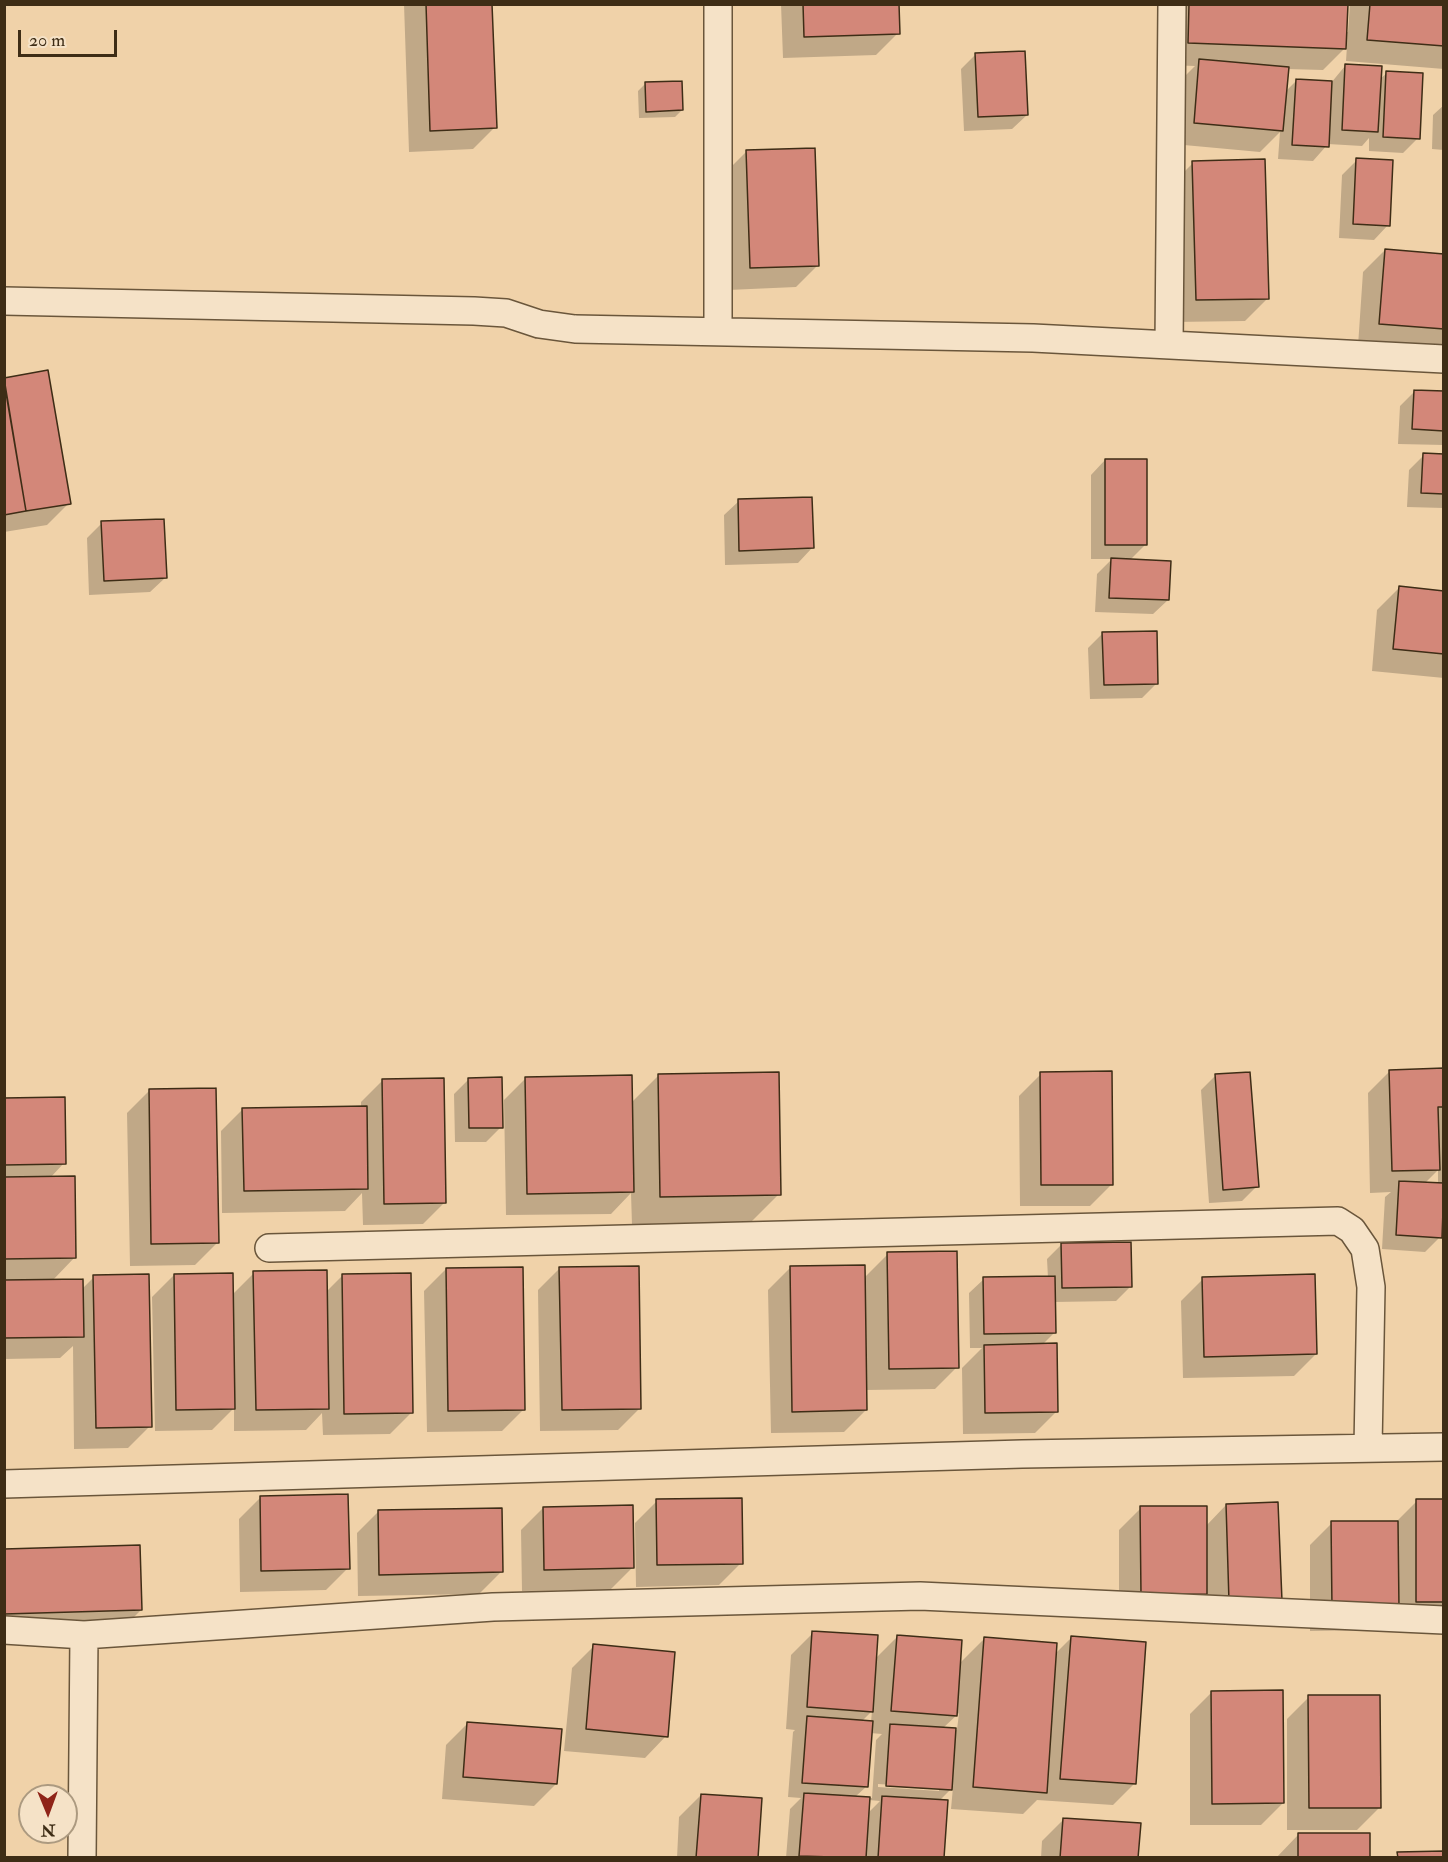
<!DOCTYPE html>
<style>
body{margin:0}
#map{position:relative;width:1448px;height:1862px;overflow:hidden;background:#f0d2a9;font-family:"IM FELL Double Pica",serif}
canvas{display:block}
.frame{position:absolute;inset:0;border:6px solid #3e2d16;pointer-events:none}
.north{position:absolute;left:18px;top:1784px;width:60px;height:60px;box-sizing:border-box;background:#f5e2c7;border:2px solid #ac9a80;border-radius:50%;rotate:179deg;font-size:16px;font-weight:700;line-height:24px;text-align:center;color:#3e2d16}
.north::after{content:'';display:block;margin:auto;width:21px;height:27px;background:#8f2418;clip-path:polygon(50% 0,100% 100%,50% 72%,0 100%)}
.scale{position:absolute;left:18px;top:30px;width:99px;height:27px;box-sizing:border-box;border:3px solid #3e2d16;border-top:0;padding-left:8px;font-size:18px;line-height:21px;white-space:nowrap;color:#3e2d16;-webkit-text-stroke:4px #f5e2c7;paint-order:stroke}
</style>
<div id="map">
<canvas width="1448" height="1862"></canvas>
<div class="frame"></div>
<div class="north">N</div>
<div class="scale">20 m</div>
</div>
<script>
const ctx = document.querySelector('canvas').getContext('2d');
ctx.lineJoin = 'round';
function fillPath(path, color) { ctx.fillStyle = color; ctx.fill(path, 'evenodd'); }
const poly = rows => new Path2D(rows.map(r => 'M' + r).join(''));
function trace(path, color, width, dash) { ctx.strokeStyle = color; ctx.lineWidth = width; ctx.lineCap = dash ? 'butt' : 'round'; ctx.setLineDash(dash || []); ctx.stroke(path); }
fillPath(poly([
 [404,4,491,4,495,127,473,149,409,152],
 [781,4,897,4,898,33,876,55,783,58],
 [1169,4,1346,4,1345,32,1348,32,1350,4,1444,4,1444,69,1346,61,1347,46,1323,70,1287,69,1285,92,1296,81,1331,83,1345,66,1379,80,1387,73,1418,138,1403,153,1369,151,1369,138,1362,146,1328,144,1313,161,1278,159,1280,132,1260,152,1173,144,1178,83,1195,66,1167,65],
 [976,54,1027,115,1012,129,964,131,961,69],
 [645,84,682,110,675,117,639,118,638,91],
 [1444,105,1444,150,1432,149,1433,115],
 [746,152,818,265,796,287,728,290,724,174],
 [1357,160,1388,225,1374,240,1339,238,1342,175],
 [1193,163,1267,299,1245,321,1174,322,1171,185],
 [1385,250,1444,255,1444,353,1358,346,1363,272],
 [4,379,69,503,47,525,4,532],
 [1415,391,1444,392,1444,445,1398,444,1400,406],
 [1424,455,1444,456,1444,508,1407,507,1409,470],
 [1105,460,1146,544,1130,560,1168,600,1153,614,1095,612,1097,574,1112,559,1091,559,1091,475],
 [739,501,812,548,798,563,725,565,724,515],
 [102,523,165,578,150,592,89,595,87,538],
 [1399,588,1444,592,1444,678,1372,671,1377,610],
 [1103,633,1157,683,1142,698,1090,699,1088,648],
 [1444,1070,1444,1190,1440,1237,1425,1252,1382,1249,1385,1197,1391,1192,1370,1193,1368,1093,1390,1071],
 [1438,1170,1438,1185,1424,1184],
 [1041,1074,1112,1184,1090,1206,1020,1206,1019,1096],
 [659,1075,779,1194,750,1223,632,1225,631,1193,611,1214,506,1215,504,1100,526,1078,631,1103],
 [1216,1075,1257,1186,1242,1201,1209,1203,1201,1090],
 [469,1079,501,1127,486,1142,455,1142,454,1094],
 [383,1080,445,1202,423,1224,363,1225,362,1193,345,1211,222,1213,221,1131,243,1109,361,1107,361,1102],
 [149,1091,217,1243,195,1265,130,1266,127,1113],
 [4,1100,64,1163,50,1178,75,1257,52,1281,82,1289,94,1277,150,1426,128,1448,74,1449,73,1346,60,1358,4,1359],
 [1062,1244,1130,1287,1116,1301,1054,1302,1055,1332,1042,1345,1057,1411,1035,1433,963,1434,962,1368,982,1348,970,1348,969,1293,984,1279,1048,1278,1047,1259],
 [888,1254,957,1367,935,1389,866,1390,866,1410,844,1432,771,1433,768,1290,790,1268,864,1278],
 [560,1268,640,1408,618,1430,540,1431,538,1290],
 [446,1269,524,1409,502,1431,427,1432,424,1291],
 [254,1273,326,1292,342,1276,412,1412,390,1434,323,1435,322,1413,306,1430,234,1431,234,1408,212,1430,155,1431,152,1297,174,1275,232,1295],
 [1203,1279,1316,1354,1294,1376,1183,1378,1181,1301],
 [261,1497,348,1568,326,1590,240,1592,239,1519],
 [657,1501,741,1563,719,1585,636,1587,635,1523],
 [1417,1501,1444,1501,1444,1624,1375,1630,1310,1631,1310,1545,1332,1523,1395,1523],
 [1226,1505,1258,1622,1208,1624,1207,1593,1184,1615,1119,1616,1119,1530,1141,1508,1206,1526],
 [1186,1593,1186,1596,1133,1596],
 [543,1508,632,1568,610,1590,522,1591,521,1530],
 [379,1511,501,1572,479,1594,358,1596,357,1533],
 [4,1550,141,1610,119,1632,4,1635],
 [813,1633,875,1659,897,1637,959,1664,984,1639,1055,1654,1071,1638,1135,1783,1113,1805,1037,1800,1023,1814,951,1809,953,1787,939,1801,943,1858,786,1858,790,1809,801,1798,788,1797,793,1732,795,1730,786,1729,791,1655],
 [872,1711,871,1722,862,1721],
 [959,1713,957,1730,942,1729],
 [870,1733,882,1734,876,1740,872,1798,855,1797,867,1786],
 [878,1784,939,1788,939,1791,878,1787],
 [869,1800,880,1801,868,1813],
 [594,1646,666,1736,645,1758,564,1751,572,1668],
 [1212,1692,1283,1803,1261,1825,1190,1825,1190,1714],
 [1309,1697,1379,1808,1357,1830,1287,1830,1287,1719],
 [468,1723,556,1784,534,1806,442,1799,446,1745],
 [701,1795,756,1858,677,1858,679,1817],
 [1064,1819,1137,1858,1041,1858,1042,1841],
 [1298,1835,1369,1858,1276,1858]
]), '#0003');
const building = poly([
 [426,4,492,4,497,128,430,131,426,4],
 [803,4,899,4,900,34,804,37,803,4],
 [1189,4,1348,4,1346,49,1188,43,1189,4],
 [1370,4,1444,4,1444,46,1367,40,1370,4],
 [1025,51,1028,115,978,117,975,53,1025,51],
 [1199,59,1289,67,1283,131,1194,123,1199,59],
 [1345,64,1382,66,1378,132,1342,130,1345,64],
 [1386,71,1423,73,1420,139,1383,137,1386,71],
 [1296,79,1332,81,1329,147,1292,145,1296,79],
 [682,81,683,110,646,112,645,82,682,81],
 [815,148,819,266,750,268,746,150,815,148],
 [1356,158,1393,160,1390,226,1353,224,1356,158],
 [1265,159,1269,299,1196,300,1192,161,1265,159],
 [1385,249,1444,254,1444,329,1379,324,1385,249],
 [48,370,71,504,26,511,4,378,48,370],
 [4,381,26,511,4,515,4,381],
 [1414,390,1444,391,1444,431,1412,429,1414,390],
 [1423,453,1444,454,1444,494,1421,493,1423,453],
 [1105,459,1147,459,1147,545,1105,545,1105,459],
 [812,497,814,548,739,551,738,499,812,497],
 [164,519,167,578,104,581,101,521,164,519],
 [1111,558,1171,561,1169,600,1109,598,1111,558],
 [1399,586,1444,591,1444,654,1393,649,1399,586],
 [1157,631,1158,684,1104,685,1102,632,1157,631],
 [1444,1068,1444,1107,1438,1107,1440,1170,1392,1171,1389,1070,1444,1068],
 [1112,1071,1113,1185,1041,1185,1040,1072,1112,1071],
 [779,1072,781,1195,660,1197,658,1074,779,1072],
 [1250,1072,1259,1187,1223,1190,1215,1074,1250,1072],
 [632,1075,634,1192,527,1194,525,1077,632,1075],
 [502,1077,503,1128,469,1128,468,1078,502,1077],
 [444,1078,446,1203,384,1204,382,1079,444,1078],
 [216,1088,219,1243,151,1244,149,1089,216,1088],
 [65,1097,66,1164,4,1165,4,1098,65,1097],
 [367,1106,368,1189,244,1191,242,1108,367,1106],
 [75,1176,76,1258,4,1259,4,1177,75,1176],
 [1399,1181,1444,1183,1442,1238,1396,1235,1399,1181],
 [1131,1242,1132,1287,1062,1288,1061,1243,1131,1242],
 [957,1251,959,1368,889,1369,887,1252,957,1251],
 [865,1265,867,1410,792,1412,790,1266,865,1265],
 [639,1266,641,1409,562,1410,559,1267,639,1266],
 [523,1267,525,1410,448,1411,446,1268,523,1267],
 [327,1270,329,1409,256,1410,253,1271,327,1270],
 [233,1273,235,1409,176,1410,174,1274,233,1273],
 [411,1273,413,1413,344,1414,342,1274,411,1273],
 [149,1274,152,1427,96,1428,93,1275,149,1274],
 [1315,1274,1317,1354,1204,1357,1202,1277,1315,1274],
 [1055,1276,1056,1333,984,1334,983,1277,1055,1276],
 [83,1279,84,1337,4,1338,4,1280,83,1279],
 [1057,1343,1058,1412,985,1413,984,1345,1057,1343],
 [348,1494,350,1569,261,1571,260,1496,348,1494],
 [742,1498,743,1564,657,1565,656,1499,742,1498],
 [1416,1499,1444,1499,1444,1602,1416,1602,1416,1499],
 [1278,1502,1282,1601,1229,1602,1226,1504,1278,1502],
 [633,1505,634,1568,544,1570,543,1507,633,1505],
 [1140,1506,1207,1506,1207,1594,1141,1595,1140,1506],
 [502,1508,503,1572,379,1575,378,1510,502,1508],
 [1331,1521,1398,1521,1399,1609,1332,1609,1331,1521],
 [140,1545,142,1610,4,1614,4,1549,140,1545],
 [812,1631,878,1635,873,1712,807,1707,812,1631],
 [897,1635,962,1640,957,1716,891,1711,897,1635],
 [1071,1636,1146,1642,1136,1784,1060,1779,1071,1636],
 [984,1637,1057,1643,1047,1793,973,1787,984,1637],
 [593,1644,675,1652,668,1737,586,1729,593,1644],
 [1283,1690,1284,1803,1212,1804,1211,1691,1283,1690],
 [1308,1695,1380,1695,1381,1808,1309,1808,1308,1695],
 [807,1716,873,1721,868,1787,802,1783,807,1716],
 [467,1722,562,1729,557,1784,463,1777,467,1722],
 [890,1724,956,1728,952,1790,886,1786,890,1724],
 [804,1793,870,1797,866,1858,799,1856,804,1793],
 [701,1794,762,1798,758,1858,696,1858,701,1794],
 [882,1796,948,1800,944,1858,878,1858,882,1796],
 [1063,1818,1141,1823,1138,1858,1060,1858,1063,1818],
 [1298,1833,1370,1833,1370,1858,1298,1858,1298,1833],
 [1444,1851,1444,1858,1398,1858,1397,1852,1444,1851]
]);
fillPath(building, '#d38779');
trace(building, '#3e2d16', 1.5);
const minor = poly([
 [4,301,474,311,506,313,539,324,575,329,1033,338,1444,359],
 [718,332,718,4],
 [1169,345,1172,4],
 [269,1248,1338,1221,1352,1230,1365,1249,1371,1287,1368,1447],
 [4,1484,1022,1454,1444,1447],
 [4,1630,84,1635,82,1858],
 [84,1635,493,1607,920,1596,1444,1620]
]);
trace(minor, '#6a563b', 30);
trace(minor, '#f5e2c7', 27);
</script>
